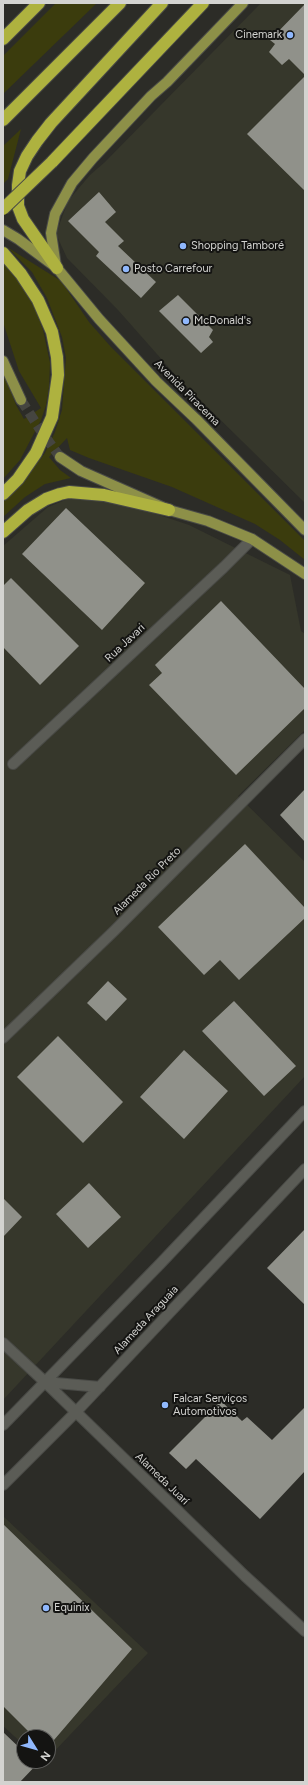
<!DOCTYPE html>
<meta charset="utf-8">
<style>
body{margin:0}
#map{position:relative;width:308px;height:1785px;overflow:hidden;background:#2c2c27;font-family:Figtree,sans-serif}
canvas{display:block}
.frame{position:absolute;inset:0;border:4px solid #d3d3d0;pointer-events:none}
.north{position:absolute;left:16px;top:1729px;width:40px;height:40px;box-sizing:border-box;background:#141412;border:1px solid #60605e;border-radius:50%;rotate:127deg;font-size:11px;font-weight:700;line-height:16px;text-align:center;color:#d3d3d0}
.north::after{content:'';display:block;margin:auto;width:14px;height:18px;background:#90b8fd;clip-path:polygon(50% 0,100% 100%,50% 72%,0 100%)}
</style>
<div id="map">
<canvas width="308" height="1785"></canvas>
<div class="frame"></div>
<div class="north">N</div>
</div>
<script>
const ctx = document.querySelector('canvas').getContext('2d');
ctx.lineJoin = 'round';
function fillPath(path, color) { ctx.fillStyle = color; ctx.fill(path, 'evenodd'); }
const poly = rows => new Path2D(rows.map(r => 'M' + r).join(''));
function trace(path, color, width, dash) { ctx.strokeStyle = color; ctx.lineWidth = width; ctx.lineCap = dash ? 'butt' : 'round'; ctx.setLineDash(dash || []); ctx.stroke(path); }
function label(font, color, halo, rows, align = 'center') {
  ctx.font = font + ' Figtree,sans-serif'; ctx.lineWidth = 4; ctx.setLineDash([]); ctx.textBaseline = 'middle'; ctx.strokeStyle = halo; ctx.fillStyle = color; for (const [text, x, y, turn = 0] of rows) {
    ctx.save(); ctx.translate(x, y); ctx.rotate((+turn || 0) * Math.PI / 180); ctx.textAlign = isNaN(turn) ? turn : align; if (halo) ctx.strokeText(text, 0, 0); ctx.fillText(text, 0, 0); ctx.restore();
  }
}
fillPath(poly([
 [261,3,305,3,305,503,179,379,118,310,67,258,56,234,68,201,90,175,105,162],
 [75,496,105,497,189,525,290,575,301,631,305,634,305,730,238,796,305,862,305,1076,3,1400,3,546,48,507],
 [3,1516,148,1653,48,1758,48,1737,24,1737,24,1745,3,1726]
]), '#36372b');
fillPath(poly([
 [56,3,97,3,3,94,3,56],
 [21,129,8,179,3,184,3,146],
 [7,247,61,281,89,322,111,347,305,541,305,560,280,540,255,524,172,487,89,458,70,450,67,438,49,457,60,470,71,478,45,484,25,497,3,517,3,500,28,475,45,453,55,432,62,410,66,358,62,337,47,298,32,272],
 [3,262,18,280,36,310,43,330,50,363,49,387,46,405,41,420,20,460,3,479,3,370,16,405,24,419,41,408,19,371,3,322]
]), '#3b3c0d');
fillPath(poly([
 [305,4,305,75,289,59,282,65,269,52,275,44,270,40],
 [305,76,305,191,247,134],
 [99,192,116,212,105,222,124,241,118,246,156,282,141,298,96,256,99,252,68,221],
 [178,295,213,330,209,337,213,342,201,353,159,311],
 [66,508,145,583,102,630,22,554],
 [11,578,79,646,40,685,3,647,3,586],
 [221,601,305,689,305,708,236,775,149,685,162,673,155,665],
 [305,789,305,842,280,815],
 [245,844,305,908,305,918,239,980,220,960,204,975,158,927],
 [108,981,127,999,106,1021,87,1003],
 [234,1001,296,1066,264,1096,202,1031],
 [58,1036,123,1102,83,1143,17,1077],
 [184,1050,228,1091,184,1139,140,1097],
 [89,1183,121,1217,88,1248,56,1214],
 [3,1198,22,1217,3,1237],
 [305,1229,305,1305,267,1268],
 [221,1401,242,1421,247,1417,272,1440,305,1407,305,1471,260,1519,196,1459,186,1469,169,1453],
 [3,1524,132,1649,48,1747,48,1737,34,1737,3,1706],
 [3,1732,24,1752,24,1761,40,1761,20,1782,3,1782]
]), '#90918a');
trace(poly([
 [21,400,41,431,60,457]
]), '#454540', 10, [10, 5]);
const minor = poly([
 [13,764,224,567,252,539],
 [3,1038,114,931,305,739],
 [3,1343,45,1382,245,1576,305,1631],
 [45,1382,100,1387],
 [3,1425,160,1264,305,1111],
 [3,1485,75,1413,305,1169]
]);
const major = poly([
 [3,230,18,239,57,268,99,319,156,381,196,419,305,530],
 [56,266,51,233,55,214,72,183,93,158,151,96,167,82,243,3],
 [3,361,21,400],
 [60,457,81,471,169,510,208,521,252,539,305,574]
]);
const highway = poly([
 [3,39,39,3],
 [3,120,120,3],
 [52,162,203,3],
 [3,253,21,274,38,300,52,332,57,357,58,375,52,417,36,453,18,479,3,494],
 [57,268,23,219,18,206,18,185,20,171,27,156,37,141,51,123,162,3],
 [3,532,28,510,46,499,60,494,69,492,104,495,169,510]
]);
trace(minor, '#494a46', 12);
trace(major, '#494a46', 12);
trace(highway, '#494a46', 14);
trace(minor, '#5b5c56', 10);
trace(major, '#8d9048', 10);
trace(highway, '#aeb23f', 12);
const highwayBridge = poly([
 [3,209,52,162]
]);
trace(highwayBridge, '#494a46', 14, []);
trace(highwayBridge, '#aeb23f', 12);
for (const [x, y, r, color] of [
 [290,35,4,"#90b8fd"],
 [183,246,4,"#90b8fd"],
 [126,269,4,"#90b8fd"],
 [186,321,4,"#90b8fd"],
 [165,1405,4,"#90b8fd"],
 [46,1608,4,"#90b8fd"]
]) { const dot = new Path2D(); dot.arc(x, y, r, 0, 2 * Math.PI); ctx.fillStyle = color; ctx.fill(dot); trace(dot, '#141412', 1.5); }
label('11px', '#d3d3d0', '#141412', [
 ["Cinemark",282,35,"right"],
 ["Shopping Tamboré",191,246],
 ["Posto Carrefour",134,269],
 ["McDonald's",194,321],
 ["Falcar Serviços",173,1399],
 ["Automotivos",173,1412],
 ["Equinix",54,1608]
], 'left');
label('11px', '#d3d3d0', '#141412', [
 ["Avenida Piracema",187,393,45],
 ["Rua Javari",125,643,-43],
 ["Alameda Rio Preto",147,881,-45],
 ["Alameda Araguaia",146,1320,-47],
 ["Alameda Juarí",162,1479,44]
]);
</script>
